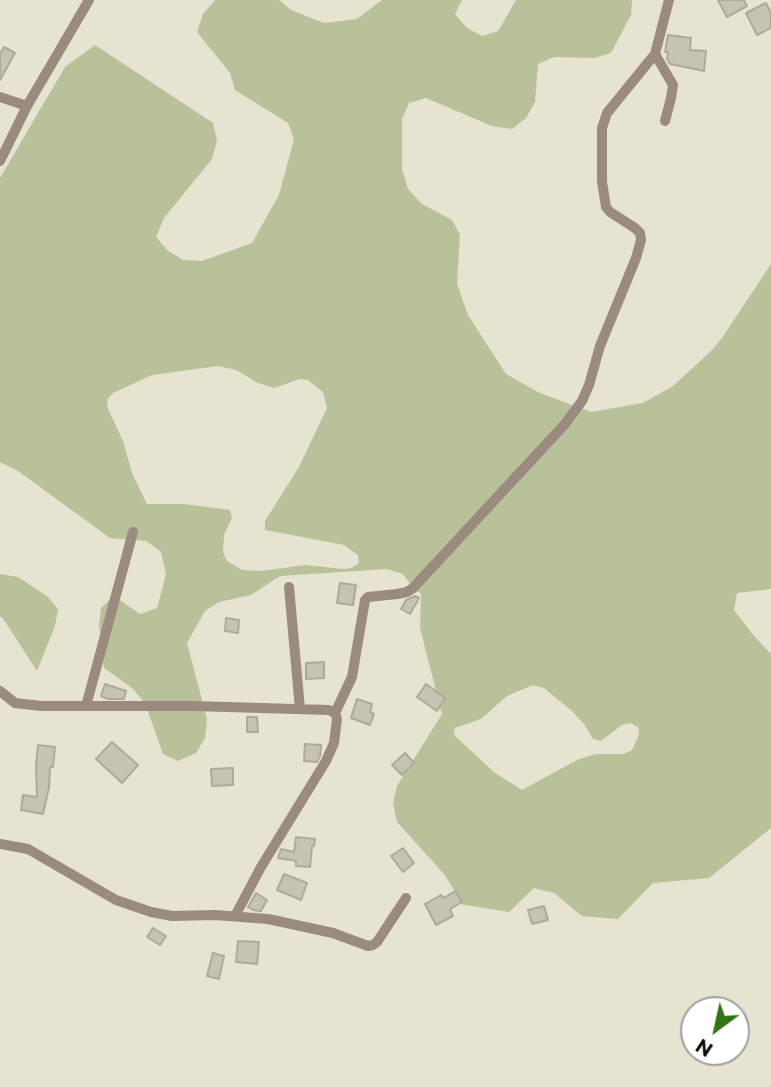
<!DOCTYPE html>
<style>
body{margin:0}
#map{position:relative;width:771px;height:1087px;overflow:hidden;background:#e6e3d1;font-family:Montserrat,sans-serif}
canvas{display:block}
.north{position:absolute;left:680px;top:996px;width:70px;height:70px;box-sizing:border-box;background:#fff;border:2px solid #a09f9d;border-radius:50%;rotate:213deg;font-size:19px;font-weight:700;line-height:28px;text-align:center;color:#11100a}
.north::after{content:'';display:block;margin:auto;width:24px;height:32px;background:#317411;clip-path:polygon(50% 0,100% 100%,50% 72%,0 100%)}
</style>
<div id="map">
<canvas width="771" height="1087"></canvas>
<div class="north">N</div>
</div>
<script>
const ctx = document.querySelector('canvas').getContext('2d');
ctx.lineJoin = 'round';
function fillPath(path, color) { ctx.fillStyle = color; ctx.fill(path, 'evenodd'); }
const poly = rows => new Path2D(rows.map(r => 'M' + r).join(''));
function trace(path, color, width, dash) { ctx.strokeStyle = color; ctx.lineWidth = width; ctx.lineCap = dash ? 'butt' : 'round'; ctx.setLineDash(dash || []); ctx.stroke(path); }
fillPath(poly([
 [215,0,279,0,291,10,324,23,357,19,382,0,462,0,455,14,467,28,482,36,498,31,516,0,632,0,631,15,611,53,594,58,554,57,538,64,535,102,526,118,512,129,492,126,426,98,409,103,402,119,402,169,408,189,422,204,452,220,460,235,457,284,468,315,506,374,538,392,591,412,643,403,673,386,713,349,724,335,771,264,771,589,737,593,734,610,754,636,771,654,771,828,709,878,653,883,618,919,582,916,554,893,534,888,509,912,460,904,455,891,444,874,397,822,393,803,397,786,442,714,420,628,421,594,413,588,403,574,387,569,280,576,251,595,219,602,205,611,187,643,207,719,205,738,196,753,178,761,163,754,145,703,132,688,104,668,99,625,101,608,114,596,140,614,157,608,166,574,161,552,146,541,110,538,18,471,0,462,0,178,65,67,95,45,213,123,217,141,212,159,164,218,156,237,167,250,183,260,202,261,252,243,279,195,294,139,288,123,235,90,230,73,197,32,203,14],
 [218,366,236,370,258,383,274,388,300,379,308,380,323,392,327,408,299,467,265,521,265,530,344,545,358,555,359,563,352,568,343,569,306,565,261,571,242,570,227,561,223,552,224,535,232,518,230,510,184,504,147,504,132,473,123,441,108,409,107,400,113,393,152,375],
 [533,685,544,688,572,711,584,724,593,739,601,741,622,725,630,723,638,727,639,735,632,750,624,754,596,754,579,759,522,790,495,773,454,735,455,728,481,719,507,696],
 [0,574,18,577,47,596,58,609,55,626,37,671,2,617,0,617]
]), '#b8c19a');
const building = poly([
 [718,0,744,0,747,6,727,17,718,0],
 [766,3,771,13,771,28,757,35,746,13,766,3],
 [668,35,691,38,690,50,706,51,704,71,670,64,667,59,668,52,665,52,668,35],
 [4,47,15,53,0,80,0,54,4,47],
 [340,583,356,585,353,605,337,603,340,583],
 [415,596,419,598,410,614,401,609,406,600,415,596],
 [226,618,239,620,238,633,225,631,226,618],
 [324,662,324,678,306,679,306,663,324,662],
 [105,684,126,691,124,699,108,699,101,696,105,684],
 [426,684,445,698,437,711,417,697,426,684],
 [357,699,372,704,370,712,374,714,370,725,351,718,357,699],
 [247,717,257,717,258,732,247,732,247,717],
 [112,742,138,765,122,783,96,759,112,742],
 [305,744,321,745,320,756,317,762,304,761,305,744],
 [38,745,55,747,53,767,50,767,49,787,43,814,21,810,23,795,37,797,36,766,38,745],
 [405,753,414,763,402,775,392,765,405,753],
 [233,768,233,785,212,786,211,769,233,768],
 [296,837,315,839,314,846,312,846,310,867,296,866,296,861,278,858,281,849,294,852,296,837],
 [403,848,414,863,403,872,391,856,403,848],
 [284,874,307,883,301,900,277,890,284,874],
 [455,891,462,902,450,909,453,916,436,925,425,904,441,895,444,898,455,891],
 [256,893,267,900,261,911,253,910,248,907,256,893],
 [544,906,548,920,532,924,528,910,544,906],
 [153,928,166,936,160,945,147,937,153,928],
 [238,941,259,942,257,964,236,962,238,941],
 [213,953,224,956,219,979,207,976,213,953]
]);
fillPath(building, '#c7c3b2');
trace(building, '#adaa99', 2);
trace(poly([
 [655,54,673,85,671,98,665,121],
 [0,97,27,106],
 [0,161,27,106,89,0],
 [289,587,300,709],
 [0,691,15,703,41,706,193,706,329,710,335,713],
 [86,706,133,532],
 [0,844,28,849,116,900,151,912,172,916,215,915,268,919,333,933,368,946,373,945,377,942,406,898],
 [235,916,261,867,326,761,334,743,337,719,335,713,352,677,365,600,368,597,397,594,407,592,413,588,565,424,582,401,589,385,600,346,636,258,641,240,640,233,635,228,610,212,606,207,602,182,602,128,607,113,655,54,669,0]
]), '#9a8b7e', 10);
</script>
